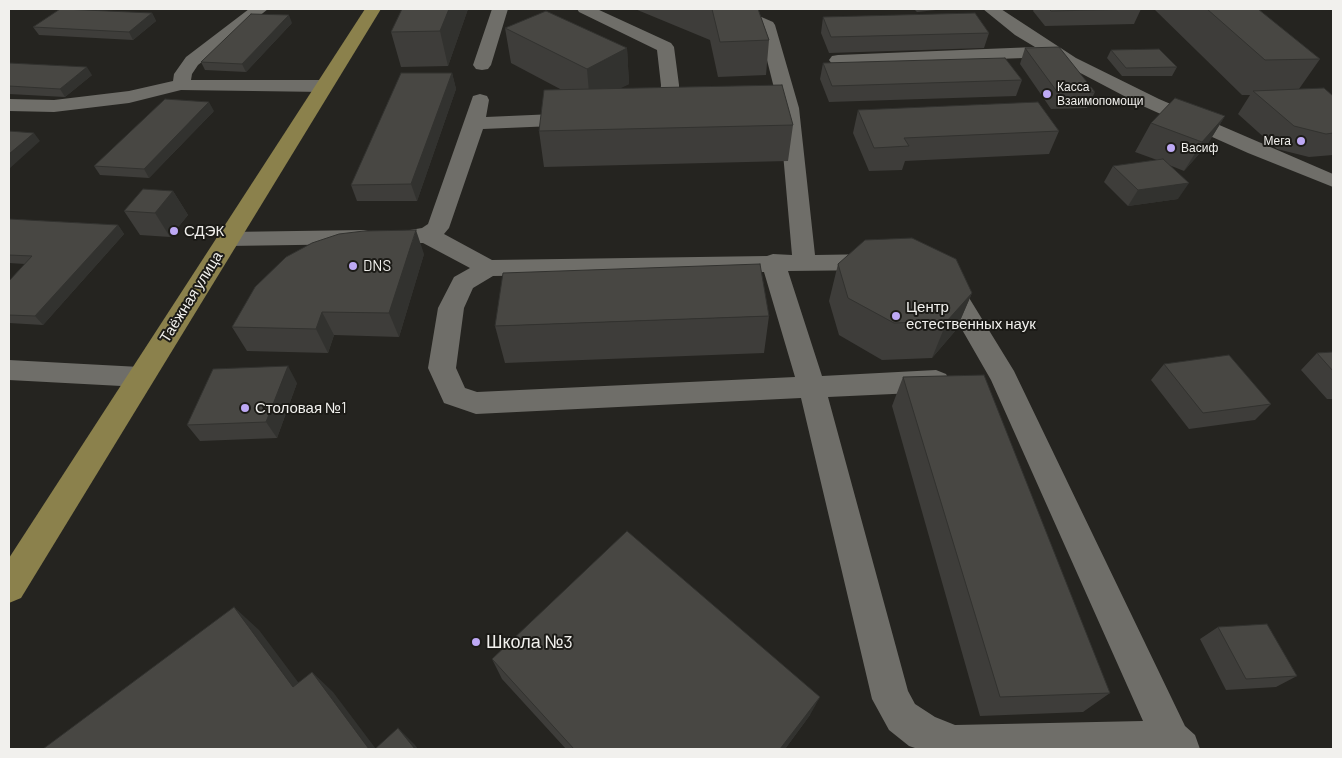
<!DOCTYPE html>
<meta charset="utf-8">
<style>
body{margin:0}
#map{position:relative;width:1342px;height:758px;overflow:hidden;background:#252420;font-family:Barlow,sans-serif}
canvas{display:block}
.frame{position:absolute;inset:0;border:10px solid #f1f0ed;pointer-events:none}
</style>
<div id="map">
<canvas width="1342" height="758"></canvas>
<div class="frame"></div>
</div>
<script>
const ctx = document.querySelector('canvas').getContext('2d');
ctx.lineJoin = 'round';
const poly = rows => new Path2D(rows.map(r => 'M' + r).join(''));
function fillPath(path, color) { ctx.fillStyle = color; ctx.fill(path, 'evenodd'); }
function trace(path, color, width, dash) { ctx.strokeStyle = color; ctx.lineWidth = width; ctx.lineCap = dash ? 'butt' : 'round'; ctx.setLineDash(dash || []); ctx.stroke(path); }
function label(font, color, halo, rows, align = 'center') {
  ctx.font = font + ' Barlow,sans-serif'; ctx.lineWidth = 4; ctx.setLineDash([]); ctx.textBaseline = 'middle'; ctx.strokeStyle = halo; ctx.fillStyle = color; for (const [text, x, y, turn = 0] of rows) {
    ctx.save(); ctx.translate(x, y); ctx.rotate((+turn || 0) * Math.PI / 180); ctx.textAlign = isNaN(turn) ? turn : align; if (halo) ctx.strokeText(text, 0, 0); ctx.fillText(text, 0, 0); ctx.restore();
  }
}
fillPath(poly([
 [249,9,268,9,198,65,192,74,191,80,324,80,330,82,333,86,330,90,324,92,181,90,129,103,54,112,9,111,9,99,54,100,129,91,173,81,174,74,186,57,249,9],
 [492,9,508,9,491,65,488,69,482,70,476,69,473,65,492,9],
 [577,9,597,9,671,43,674,47,679,85,679,115,676,119,669,121,662,119,659,115,661,85,657,50,579,12,577,9],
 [722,9,743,9,773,22,775,25,799,108,815,255,877,254,885,256,889,262,885,268,877,270,788,271,822,376,936,370,946,374,950,381,946,388,936,392,828,397,908,691,915,704,935,717,955,725,1143,721,991,380,945,300,932,289,929,283,932,277,941,275,950,277,963,288,1014,371,1185,726,1195,735,1200,749,918,749,909,746,889,730,872,699,801,398,476,414,444,403,428,368,438,308,454,277,470,268,423,243,412,243,404,241,400,236,404,231,422,228,428,224,473,96,480,94,487,96,489,100,486,117,577,113,584,115,587,119,584,123,577,125,483,129,449,228,444,234,492,260,767,256,773,254,792,255,779,108,759,28,724,12,722,9],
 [764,272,795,377,477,392,465,388,456,368,464,308,473,288,493,276,764,272],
 [983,9,1001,9,1076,58,1159,99,1333,174,1333,187,1248,153,1145,107,1050,57,838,65,832,64,829,60,832,56,838,55,1035,47,1015,35,983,9],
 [364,230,372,232,376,237,372,242,364,244,228,246,220,244,216,239,220,234,228,232,364,230],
 [9,360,140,367,150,370,154,377,150,384,140,387,9,380,9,360]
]), '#6f6e69');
fillPath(poly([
 [365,9,381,9,21,598,9,603,9,558,365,9]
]), '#8b814c');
fillPath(poly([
 [468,9,448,66,401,67,391,32],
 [635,9,758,9,769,40,766,75,718,77,710,40],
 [914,9,937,9,936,10,917,12],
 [1034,9,1141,9,1134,24,1045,26,1033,11],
 [1154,9,1258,9,1320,59,1299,89,1333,96,1333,155,1309,157,1277,149,1238,114,1250,95,1242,95],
 [152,13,156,21,133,40,39,35,33,27],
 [823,17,989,33,984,48,829,53,821,33],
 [292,23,246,72,205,70,201,62],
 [505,28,627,48,629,84,620,88,793,125,788,161,544,167,539,131,562,90,511,63],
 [1025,48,1095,92,1087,108,1051,109,1020,64],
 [1111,50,1177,67,1172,76,1122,76,1107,58],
 [9,63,92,75,65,97,9,94],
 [823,63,1022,80,1016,96,829,102,820,79],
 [452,73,456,89,417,201,357,201,351,185],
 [858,110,1059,131,1049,154,905,161,902,170,869,171,853,133],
 [214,111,149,178,100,175,94,166],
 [1225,116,1207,145,1184,171,1169,165,1178,199,1128,206,1104,182,1113,166,1157,160,1135,152,1151,123],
 [173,191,188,215,170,237,140,235,124,211],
 [9,219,118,225,124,234,43,325,9,323,9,281,25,264,9,263],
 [424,254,399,337,334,335,328,353,247,351,232,327],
 [838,264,972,293,956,330,932,358,882,360,839,335,829,301],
 [769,316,764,353,505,363,495,326],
 [1333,352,1333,399,1327,399,1301,370,1317,353],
 [1164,364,1271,404,1255,420,1189,429,1151,380],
 [903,377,1110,693,1083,712,980,716,892,406],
 [297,383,277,438,200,441,187,425],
 [1218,627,1297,676,1276,687,1226,690,1200,639],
 [492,659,810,715,785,749,566,749,502,679]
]), '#3e3d3a');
fillPath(poly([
 [449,9,468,9,448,66,440,31],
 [152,13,156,21,133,40,129,32],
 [289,15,292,23,246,72,242,64],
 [627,48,629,84,590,104,587,69],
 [87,67,92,75,65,97,60,89],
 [452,73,456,89,417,201,411,184],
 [209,102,214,111,149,178,144,169],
 [1225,116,1207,145,1184,171,1202,142],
 [34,133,40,141,9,169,9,154],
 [1189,183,1178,199,1128,206,1138,190],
 [173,191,188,215,170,237,155,213],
 [118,225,124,234,43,325,35,316],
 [416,230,424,254,399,337,389,313],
 [972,293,956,330,932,358,947,321],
 [322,312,334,335,328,353,316,329],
 [288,366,297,383,277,438,266,422],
 [234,607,259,630,316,706,293,687],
 [312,672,333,692,376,749,369,749],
 [820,697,810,715,785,749,780,749],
 [398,728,415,745,418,749,415,749]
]), '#32322f');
const building = poly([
 [60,9,63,9,152,13,129,32,33,27,60,9],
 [402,9,449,9,440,31,391,32,402,9],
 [712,9,758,9,769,40,720,42,712,9],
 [1049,9,1138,9,1051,11,1049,9],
 [1207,9,1258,9,1320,59,1265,60,1207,9],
 [546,11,627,48,587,69,505,28,546,11],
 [975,13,989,33,831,37,823,17,975,13],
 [251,14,289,15,242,64,201,62,251,14],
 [1059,47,1095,92,1058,93,1025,48,1059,47],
 [1159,49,1177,67,1126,68,1111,50,1159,49],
 [1005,58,1022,80,832,86,823,63,1005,58],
 [9,63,87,67,60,89,9,86,9,63],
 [401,73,452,73,411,184,351,185,401,73],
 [782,85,793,125,539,131,544,90,782,85],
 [1324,88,1333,96,1333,133,1326,134,1294,126,1253,91,1324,88],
 [1175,98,1225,116,1202,142,1151,123,1175,98],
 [165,99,209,102,144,169,94,166,165,99],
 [1038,102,1059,131,904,138,909,146,874,148,858,110,1038,102],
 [9,131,34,133,9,154,9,131],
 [1163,159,1189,183,1138,190,1113,166,1163,159],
 [143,189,173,191,155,213,124,211,143,189],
 [9,219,118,225,35,316,9,315,9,281,32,256,9,255,9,219],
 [416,230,389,313,322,312,316,329,232,327,255,287,286,257,312,243,339,234,364,231,416,230],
 [912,238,956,259,972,293,947,321,894,323,848,298,838,264,865,240,912,238],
 [760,264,769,316,495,326,503,273,760,264],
 [1333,352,1333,371,1317,353,1333,352],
 [1229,355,1271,404,1203,413,1164,364,1229,355],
 [288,366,266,422,187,425,213,369,288,366],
 [984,375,1110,693,1000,697,903,377,984,375],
 [627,531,820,697,780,749,574,749,492,659,627,531],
 [234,607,293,687,312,672,369,749,43,749,234,607],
 [1267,624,1297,676,1246,679,1218,627,1267,624],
 [398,728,415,749,375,749,398,728]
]);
fillPath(building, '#484743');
trace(building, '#32322f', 1);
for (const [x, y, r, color] of [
 [1047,94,5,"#bea9f5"],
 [1301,141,5,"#bea9f5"],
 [1171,148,5,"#bea9f5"],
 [174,231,5,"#bea9f5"],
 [353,266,5,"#bea9f5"],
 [896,316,5,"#bea9f5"],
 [245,408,5,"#bea9f5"],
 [476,642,5,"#bea9f5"]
]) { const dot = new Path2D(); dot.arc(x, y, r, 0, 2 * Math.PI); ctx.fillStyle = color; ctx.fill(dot); trace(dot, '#1c1b17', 2); }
label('12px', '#f1f0ed', '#1c1b17', [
 ["Касса",1057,87],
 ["Взаимопомощи",1057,101],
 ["Мега",1291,141,"right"],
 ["Васиф",1181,148]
], 'left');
label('15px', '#f1f0ed', '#1c1b17', [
 ["СДЭК",184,231],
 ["DNS",363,266],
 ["Центр",906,307],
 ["естественных наук",906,324],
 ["Столовая №1",255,408]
], 'left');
label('15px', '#f1f0ed', '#1c1b17', [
 ["Таёжная улица",191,297,-58]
]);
label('18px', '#f1f0ed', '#1c1b17', [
 ["Школа №3",486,642]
], 'left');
</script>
